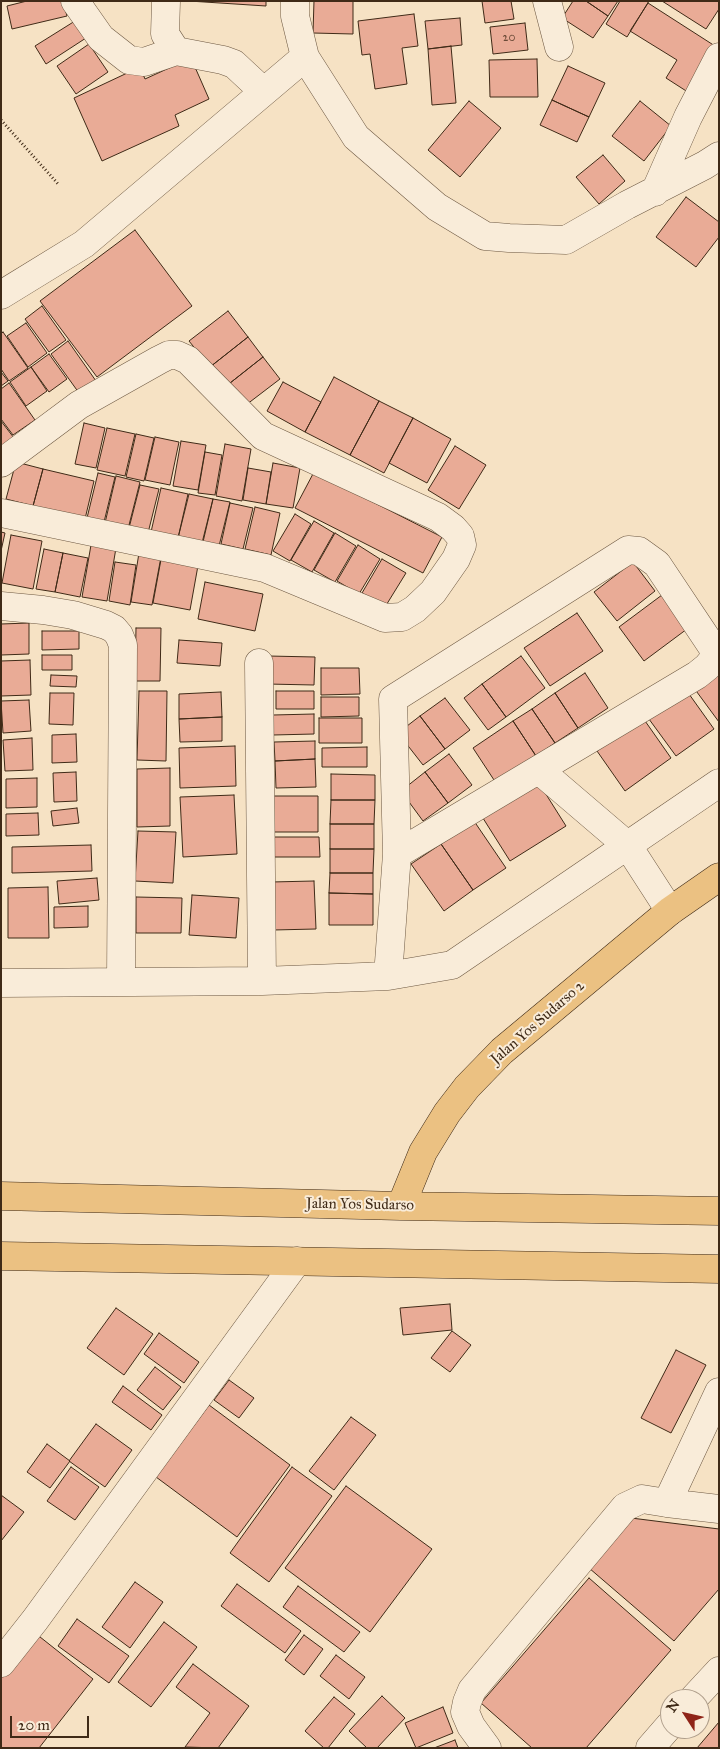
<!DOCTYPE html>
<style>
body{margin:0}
#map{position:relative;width:720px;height:1749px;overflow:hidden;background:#f6e2c4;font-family:"IM FELL Great Primer",serif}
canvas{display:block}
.frame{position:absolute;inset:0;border:2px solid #3f2a17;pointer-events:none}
.north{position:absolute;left:660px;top:1689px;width:50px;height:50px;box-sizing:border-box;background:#f9ecd9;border:1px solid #af9e8b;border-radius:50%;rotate:305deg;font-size:14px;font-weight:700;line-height:20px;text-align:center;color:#3f2a17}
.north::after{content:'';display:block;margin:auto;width:18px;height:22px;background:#8f2418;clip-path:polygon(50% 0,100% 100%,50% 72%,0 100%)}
.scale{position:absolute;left:10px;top:1716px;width:79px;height:22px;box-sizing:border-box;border:2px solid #3f2a17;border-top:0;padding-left:6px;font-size:15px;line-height:18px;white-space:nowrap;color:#3f2a17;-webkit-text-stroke:4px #f9ecd9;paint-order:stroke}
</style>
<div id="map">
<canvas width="720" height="1749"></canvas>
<div class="frame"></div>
<div class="north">N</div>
<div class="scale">20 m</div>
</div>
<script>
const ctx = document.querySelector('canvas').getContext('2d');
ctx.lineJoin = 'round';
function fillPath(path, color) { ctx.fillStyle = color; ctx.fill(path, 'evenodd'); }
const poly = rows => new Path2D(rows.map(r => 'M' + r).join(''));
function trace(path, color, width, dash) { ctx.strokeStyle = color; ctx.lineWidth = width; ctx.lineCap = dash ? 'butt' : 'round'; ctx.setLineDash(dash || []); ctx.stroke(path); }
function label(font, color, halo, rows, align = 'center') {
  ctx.font = font + ' "IM FELL Great Primer",serif'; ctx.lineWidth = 4; ctx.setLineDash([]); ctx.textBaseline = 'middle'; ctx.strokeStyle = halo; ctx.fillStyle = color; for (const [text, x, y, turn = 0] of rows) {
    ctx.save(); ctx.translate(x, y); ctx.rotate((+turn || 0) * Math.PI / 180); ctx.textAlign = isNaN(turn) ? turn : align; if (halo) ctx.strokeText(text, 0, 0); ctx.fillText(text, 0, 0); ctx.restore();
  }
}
const building = poly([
 [27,1,63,1,67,16,12,29,7,6,27,1],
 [189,1,266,1,266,6,189,1],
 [314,1,353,1,353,34,313,33,314,1],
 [482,1,511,1,514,19,485,23,482,1],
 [573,1,586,1,608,16,593,38,562,18,573,1],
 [586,1,618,1,608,16,586,1],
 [620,1,649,1,627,37,606,24,620,1],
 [662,1,719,1,719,9,706,29,662,1],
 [648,3,715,46,694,96,666,78,677,60,630,31,648,3],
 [414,14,418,46,402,48,407,84,375,89,370,54,362,55,358,21,414,14],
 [460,18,462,45,428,49,425,21,460,18],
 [75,21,86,38,46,64,35,46,75,21],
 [525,23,528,50,493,54,490,27,525,23],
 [89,44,108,72,76,94,57,66,89,44],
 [451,46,456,103,432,105,428,49,451,46],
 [191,58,209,99,175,115,179,126,102,161,74,98,140,67,145,79,191,58],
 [537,59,538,97,490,97,489,60,537,59],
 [568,66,605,83,589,117,552,100,568,66],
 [552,100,589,117,577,142,540,125,552,100],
 [469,101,501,128,460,177,428,150,469,101],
 [640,101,671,126,644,161,612,136,640,101],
 [603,155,625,181,599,204,576,177,603,155],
 [686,197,719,222,719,237,696,267,656,237,686,197],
 [135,230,192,306,97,377,40,301,135,230],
 [42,306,66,340,49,352,25,319,42,306],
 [228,311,248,337,210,367,189,341,228,311],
 [26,323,47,353,28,367,7,336,26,323],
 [3,332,28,368,9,381,1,369,1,334,3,332],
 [248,337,263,357,225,387,210,367,248,337],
 [68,341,96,381,79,393,51,354,68,341],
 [49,354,67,379,49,392,31,367,49,354],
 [263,357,280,379,242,408,225,387,263,357],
 [31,367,47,391,26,406,10,382,31,367],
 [1,372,8,381,1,386,1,372],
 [334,377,379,401,350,455,305,432,334,377],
 [283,382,321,402,305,432,267,411,283,382],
 [9,383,35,420,13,435,1,419,1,389,9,383],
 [379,401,413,418,384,473,350,455,379,401],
 [413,418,451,439,427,483,389,463,413,418],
 [1,421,14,438,1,447,1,421],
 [84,423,105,428,96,468,75,464,84,423],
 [107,428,135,434,125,476,97,470,107,428],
 [136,434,154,438,144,481,126,477,136,434],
 [155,437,179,442,170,485,145,480,155,437],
 [181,441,206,445,198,490,173,486,181,441],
 [225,444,251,449,242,501,216,496,225,444],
 [455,446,486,465,459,509,428,490,455,446],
 [205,452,222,455,215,495,198,493,205,452],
 [16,462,43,469,33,506,6,499,16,462],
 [273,463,300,468,293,508,266,504,273,463],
 [248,468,271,472,266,504,243,500,248,468],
 [43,469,94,481,85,519,33,506,43,469],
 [314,472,442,537,423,573,295,508,314,472],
 [98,473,115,477,104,522,87,518,98,473],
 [116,476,140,482,128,529,105,523,116,476],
 [140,485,159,489,148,533,129,528,140,485],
 [161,488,188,494,178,538,151,532,161,488],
 [189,494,213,499,202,543,178,538,189,494],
 [213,499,230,502,219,546,203,542,213,499],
 [230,503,253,508,243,549,221,544,230,503],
 [255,507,280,513,271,555,245,549,255,507],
 [295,514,311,524,290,561,273,551,295,514],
 [314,521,334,533,312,572,291,560,314,521],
 [1,532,5,533,1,551,1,532],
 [335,533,356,546,335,582,314,570,335,533],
 [11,535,42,541,33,589,2,583,11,535],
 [91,545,116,548,107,601,82,597,91,545],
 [358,545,380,559,359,594,337,581,358,545],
 [44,549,63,553,55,592,36,589,44,549],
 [63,553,88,558,80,597,55,592,63,553],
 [139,553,161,557,152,605,131,602,139,553],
 [162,554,199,560,190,610,153,603,162,554],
 [382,559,406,573,385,607,362,593,382,559],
 [115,562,136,565,130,605,109,601,115,562],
 [633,562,655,591,617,621,594,592,633,562],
 [205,582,263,594,255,631,198,619,205,582],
 [662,595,687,629,644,661,619,627,662,595],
 [577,613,603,651,550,686,524,648,577,613],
 [29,623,29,654,1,655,1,624,29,623],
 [136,628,161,628,160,681,135,681,136,628],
 [42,631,79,631,79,649,42,650,42,631],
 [179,640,222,643,220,666,177,663,179,640],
 [42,655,72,655,72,670,42,670,42,655],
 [268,656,315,657,314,685,267,684,268,656],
 [521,656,545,688,506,717,482,684,521,656],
 [30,660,31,695,1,696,1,661,30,660],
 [719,664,719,722,691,684,719,664],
 [321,668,359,668,360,694,321,695,321,668],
 [585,673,608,708,578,728,555,693,585,673],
 [51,675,77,676,76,687,50,686,51,675],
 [482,684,506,717,488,730,464,698,482,684],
 [684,687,714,729,676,756,646,715,684,687],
 [139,691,167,691,166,761,137,760,139,691],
 [276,691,314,691,314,709,276,709,276,691],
 [221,692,222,717,179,719,179,694,221,692],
 [50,693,74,693,73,725,49,724,50,693],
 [555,693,578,728,555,743,532,709,555,693],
 [321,697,359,697,359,716,321,717,321,697],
 [445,698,470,730,445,749,420,716,445,698],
 [29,700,31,731,3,733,1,701,29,700],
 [532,709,555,743,536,756,513,721,532,709],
 [314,714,314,734,273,735,273,715,314,714],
 [420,716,445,749,423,765,398,733,420,716],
 [222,717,222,741,180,742,179,719,222,717],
 [319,718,362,718,362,743,319,743,319,718],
 [643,718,671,758,625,791,597,751,643,718],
 [513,721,536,756,496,783,473,748,513,721],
 [76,734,77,762,52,763,52,735,76,734],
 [32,738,33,770,5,771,3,740,32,738],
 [315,741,315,759,275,761,274,742,315,741],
 [235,746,236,786,180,788,179,748,235,746],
 [367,747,367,767,322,767,322,748,367,747],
 [449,754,472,785,448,803,425,772,449,754],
 [315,759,316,787,276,788,275,761,315,759],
 [170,768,170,826,137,827,137,769,170,768],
 [76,772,77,801,54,802,53,773,76,772],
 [425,772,448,803,423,821,401,791,425,772],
 [331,774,375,775,375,800,331,800,331,774],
 [37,778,37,807,6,808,6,779,37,778],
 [537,780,566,826,510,861,481,815,537,780],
 [234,795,237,854,183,857,180,797,234,795],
 [270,796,318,796,318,832,270,832,270,796],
 [331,800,375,800,374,824,330,824,331,800],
 [77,808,79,823,53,826,51,811,77,808],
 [38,813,39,835,6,836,6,814,38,813],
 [474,821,506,868,473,890,441,844,474,821],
 [330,824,374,824,374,849,330,849,330,824],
 [138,831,176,832,173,883,135,881,138,831],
 [274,837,319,837,320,857,274,857,274,837],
 [441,844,473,890,444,911,411,864,441,844],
 [91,845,92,871,12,873,12,847,91,845],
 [330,849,374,849,373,873,330,873,330,849],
 [330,873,373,873,373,894,329,893,330,873],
 [97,878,99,900,59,904,57,881,97,878],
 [314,881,316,929,273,930,271,882,314,881],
 [48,887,49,938,8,938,8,888,48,887],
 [329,893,373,894,373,925,329,925,329,893],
 [192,895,239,898,236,938,189,935,192,895],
 [136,897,182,898,181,933,136,933,136,897],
 [88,906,88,927,54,928,54,907,88,906],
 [450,1304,452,1330,403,1335,400,1308,450,1304],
 [116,1308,153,1334,124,1375,87,1348,116,1308],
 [452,1331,471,1345,450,1372,431,1358,452,1331],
 [159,1333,199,1362,184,1383,144,1354,159,1333],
 [676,1350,706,1365,671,1433,641,1418,676,1350],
 [155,1367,181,1387,163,1410,137,1390,155,1367],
 [229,1380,254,1398,239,1418,214,1400,229,1380],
 [123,1386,162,1415,151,1430,112,1402,123,1386],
 [209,1405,290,1465,237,1537,156,1477,209,1405],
 [351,1417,376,1435,334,1490,309,1471,351,1417],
 [96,1424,132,1450,105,1487,69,1461,96,1424],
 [47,1444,70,1461,50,1488,27,1472,47,1444],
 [71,1467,99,1487,75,1520,47,1501,71,1467],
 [292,1467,332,1496,269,1582,230,1553,292,1467],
 [346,1486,432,1549,370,1632,285,1568,346,1486],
 [1,1495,24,1512,1,1541,1,1495],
 [631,1518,719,1529,719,1589,674,1641,589,1568,631,1518],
 [589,1578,671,1650,586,1748,532,1748,481,1703,589,1578],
 [135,1582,163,1602,130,1648,102,1627,135,1582],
 [237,1584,301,1631,285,1653,221,1606,237,1584],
 [298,1586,360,1632,344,1652,283,1607,298,1586],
 [77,1619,129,1656,109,1683,58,1646,77,1619],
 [164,1622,197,1647,151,1707,118,1682,164,1622],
 [30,1629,93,1679,39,1748,1,1748,1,1666,30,1629],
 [304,1635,323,1649,304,1675,285,1660,304,1635],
 [336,1655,365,1677,349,1699,320,1676,336,1655],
 [193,1664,249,1706,218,1748,185,1747,210,1713,176,1687,193,1664],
 [382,1696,405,1718,377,1748,367,1748,349,1731,382,1696],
 [334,1697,355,1714,328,1748,324,1748,305,1731,334,1697],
 [443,1707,453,1733,416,1748,405,1723,443,1707],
 [719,1722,719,1748,697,1748,719,1722],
 [455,1740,458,1748,434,1748,455,1740]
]);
fillPath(building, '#e9ab96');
trace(building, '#3f2a17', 1);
const minor = poly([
 [75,1,101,38,129,60,144,62,176,51],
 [166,1,165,34,176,51,223,60,234,64,263,91],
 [295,1,295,16,305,57,356,137,437,207,485,236,509,238,566,240,627,205,705,165,719,156],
 [547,1,559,47],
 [655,192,688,117,719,57],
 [1,295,84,244,305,57],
 [1,463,79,405,159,360,169,355,177,355,188,360,263,436,438,517,453,528,460,536,462,545,456,559,433,592,415,609,402,617,385,618,265,568,1,513],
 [1,606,43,610,73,615,106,625,114,629,119,635,123,645,121,982],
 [259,663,262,981],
 [539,770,628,846,670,911],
 [388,976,397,854,393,699,628,550,639,551,657,564,713,648,714,654,712,661,707,667,697,675,397,854],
 [1,983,262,981,388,976,452,965,719,783],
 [667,1503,719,1509],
 [1,1663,35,1620,297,1261],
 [693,1699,719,1671],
 [487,1748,471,1726,465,1712,467,1702,472,1690,625,1507,642,1499,667,1503,719,1392],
 [650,1748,670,1725]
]);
const major = poly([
 [1,1196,401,1206,719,1211],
 [401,1206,423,1152,447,1113,467,1087,502,1051,670,911,719,877],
 [1,1256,719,1269]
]);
trace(minor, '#6d5842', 29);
trace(major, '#3f2a17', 29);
trace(poly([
 [1,120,59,185]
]), '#3f2a17', 3, [1, 2.5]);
trace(minor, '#f9ecd9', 28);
trace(major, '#ebc182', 28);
label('12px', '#6a4a37', null, [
 ["20",509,38]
]);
label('15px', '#3f2a17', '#f9ecd9', [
 ["Jalan Yos Sudarso 2",538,1023,-41],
 ["Jalan Yos Sudarso",360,1205,1]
]);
</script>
